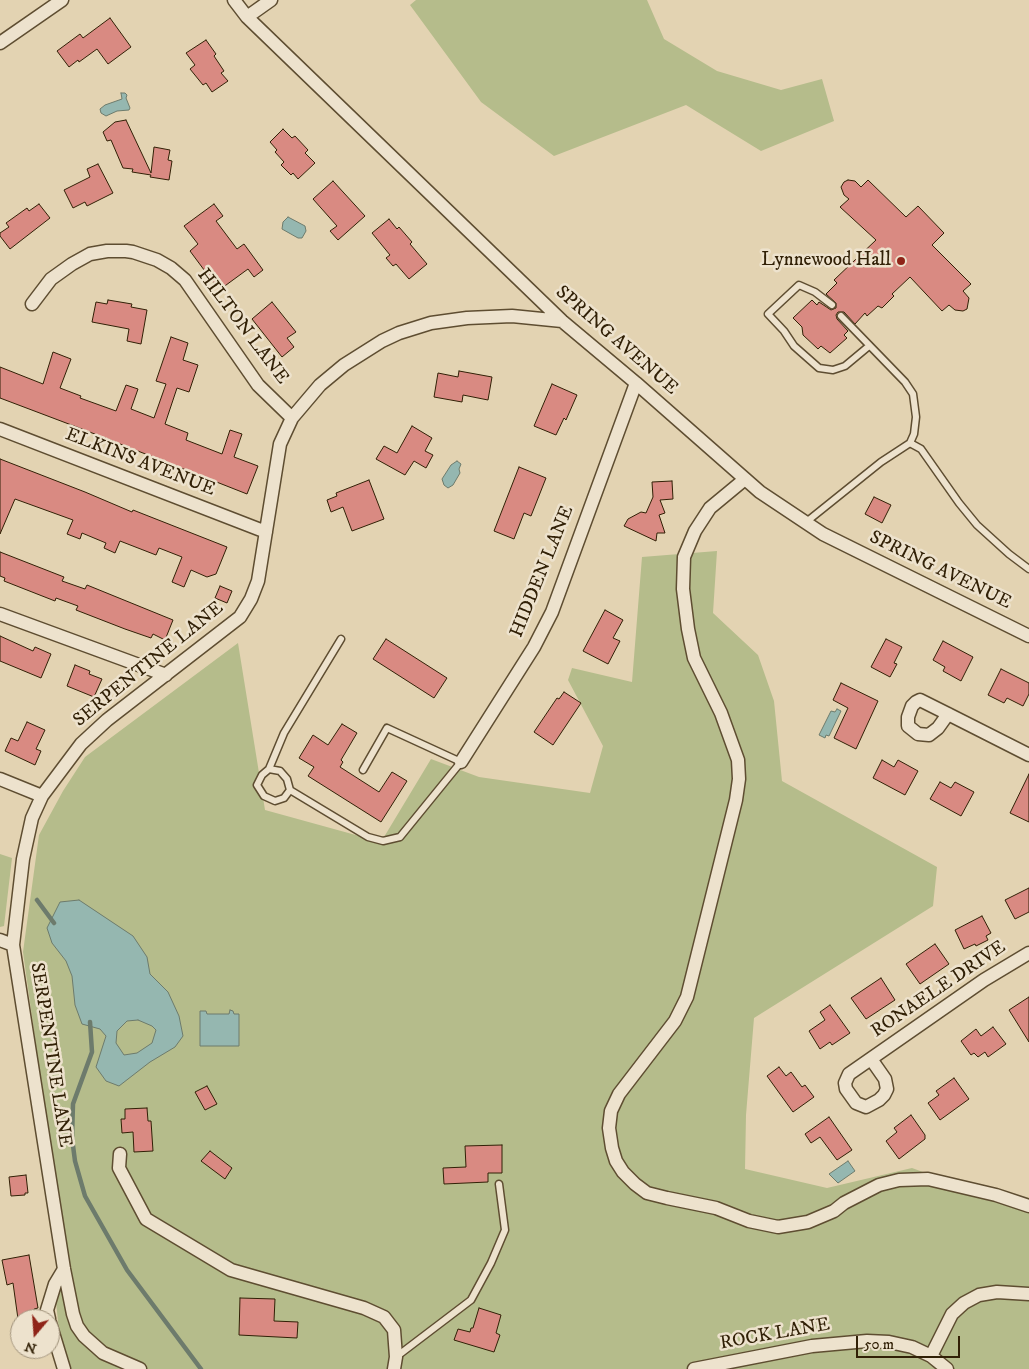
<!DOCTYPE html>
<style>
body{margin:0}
#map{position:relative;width:1029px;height:1369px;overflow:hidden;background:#e3d3b2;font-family:"IM FELL DW Pica",serif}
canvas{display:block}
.north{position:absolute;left:10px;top:1309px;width:50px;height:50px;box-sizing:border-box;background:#ede2cd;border:1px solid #a2947d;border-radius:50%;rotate:198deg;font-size:14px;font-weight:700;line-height:20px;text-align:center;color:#312006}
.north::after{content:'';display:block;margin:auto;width:18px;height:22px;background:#8f2418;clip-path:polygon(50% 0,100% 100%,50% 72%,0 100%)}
.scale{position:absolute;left:856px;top:1336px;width:104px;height:22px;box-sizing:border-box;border:2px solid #312006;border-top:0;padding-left:6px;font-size:15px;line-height:18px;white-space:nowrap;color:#312006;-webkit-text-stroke:4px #ede2cd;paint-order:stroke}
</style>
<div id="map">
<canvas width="1029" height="1369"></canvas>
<div class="north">N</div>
<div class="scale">50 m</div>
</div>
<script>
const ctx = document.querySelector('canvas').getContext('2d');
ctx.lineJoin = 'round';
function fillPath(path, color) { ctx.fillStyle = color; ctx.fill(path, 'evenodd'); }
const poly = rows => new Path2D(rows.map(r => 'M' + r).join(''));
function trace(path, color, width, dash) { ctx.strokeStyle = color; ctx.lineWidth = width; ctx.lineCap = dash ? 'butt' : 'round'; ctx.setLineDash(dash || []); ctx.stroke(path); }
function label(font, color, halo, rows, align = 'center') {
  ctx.font = font + ' "IM FELL DW Pica",serif'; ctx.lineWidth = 5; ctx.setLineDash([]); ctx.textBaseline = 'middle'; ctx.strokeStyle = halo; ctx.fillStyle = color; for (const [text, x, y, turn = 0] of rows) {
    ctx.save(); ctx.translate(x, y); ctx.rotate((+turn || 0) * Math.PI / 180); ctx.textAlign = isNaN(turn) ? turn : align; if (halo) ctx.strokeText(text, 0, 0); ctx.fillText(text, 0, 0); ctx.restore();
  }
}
fillPath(poly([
 [416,0,647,0,664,39,717,71,781,90,822,79,834,121,761,151,686,105,554,156,481,102,410,5],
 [717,551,713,613,758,655,774,701,782,781,937,867,933,906,754,1018,746,1115,745,1169,827,1188,912,1168,1029,1211,1029,1369,71,1369,61,1351,56,1302,66,1263,23,952,39,835,63,791,85,757,238,643,265,810,381,842,431,759,479,777,590,793,603,746,568,680,572,668,632,682,642,557],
 [0,854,12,858,4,926,0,927]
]), '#b5bc8b');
const water = poly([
 [121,93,125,93,127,95,126,98,130,108,129,110,117,111,106,116,101,113,100,109,105,105,122,99,121,93],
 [288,217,305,226,306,231,302,238,298,238,282,229,283,222,288,217],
 [457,461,461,464,459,469,460,473,453,485,448,488,444,485,442,479,451,465,457,461],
 [837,709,841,711,829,736,826,735,825,738,819,735,831,711,835,712,837,709],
 [79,900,133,936,147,957,150,974,168,992,179,1016,183,1036,175,1047,150,1062,119,1086,106,1081,96,1067,106,1036,100,1029,82,1024,75,1005,72,976,66,961,52,943,47,928,60,902,79,900],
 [138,1020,152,1026,156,1030,152,1043,137,1053,124,1055,116,1043,117,1031,127,1021,138,1020],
 [230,1010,233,1011,234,1014,239,1014,239,1046,200,1046,200,1011,206,1011,207,1014,229,1014,230,1010],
 [848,1161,855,1171,838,1183,829,1174,848,1161]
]);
fillPath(water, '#95b7b0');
trace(water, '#6d7b6c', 1);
trace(poly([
 [37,900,54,923],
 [90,1022,92,1052,73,1104,72,1138,75,1161,85,1196,127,1270,201,1369]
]), '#6d7b6c', 4.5);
const building = poly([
 [110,18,131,47,108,64,97,49,79,62,78,60,69,67,57,51,80,34,83,38,110,18],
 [206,40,216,54,214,56,224,71,221,73,228,81,212,92,206,83,203,85,190,69,195,65,186,53,206,40],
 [126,120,151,173,154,147,170,150,168,160,172,161,169,180,150,177,151,175,132,172,133,169,123,168,111,140,107,141,103,132,115,122,126,120],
 [283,129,292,138,295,136,308,150,305,153,315,163,298,179,293,173,291,175,281,165,284,162,275,152,277,150,270,142,283,129],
 [98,164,113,193,87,206,85,202,73,208,64,190,90,177,87,169,98,164],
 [848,180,855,181,861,187,868,180,906,217,918,206,944,233,932,245,971,284,963,291,969,298,967,309,963,311,955,310,949,305,942,311,910,277,892,294,894,296,882,308,878,306,867,316,865,313,855,324,844,312,838,312,836,315,837,319,848,331,844,335,847,338,830,353,821,346,818,349,803,335,802,327,793,318,812,300,817,305,819,302,831,310,836,308,836,303,826,294,837,283,834,280,876,240,840,207,849,199,844,195,841,187,844,182,848,180],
 [333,181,365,216,338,240,330,231,337,226,313,199,333,181],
 [39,204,50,218,10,249,0,236,0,233,9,227,6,223,27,208,29,211,39,204],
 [214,204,223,216,216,221,237,249,244,244,263,270,254,277,248,269,222,288,219,284,216,286,190,251,198,244,184,226,214,204],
 [389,219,397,229,399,227,412,242,410,244,427,264,409,279,396,264,393,266,386,258,390,255,372,233,389,219],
 [108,300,132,304,131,307,147,310,141,344,127,341,129,329,92,322,96,302,107,304,108,300],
 [272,302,296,332,287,338,294,347,282,357,252,319,272,302],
 [171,337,188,343,183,360,198,365,189,392,177,388,165,424,188,433,186,440,222,454,230,430,242,434,234,457,258,466,247,494,82,429,0,398,0,367,43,384,53,352,71,359,60,388,81,396,80,398,116,411,126,385,138,389,131,409,154,418,166,384,156,381,171,337],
 [459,371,492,377,488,400,463,395,462,402,434,397,438,373,458,377,459,371],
 [552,384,577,395,566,420,564,418,556,435,534,426,552,384],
 [412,426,432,438,425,451,433,455,426,468,414,461,405,475,376,459,384,446,397,453,412,426],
 [0,459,85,492,132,512,133,510,227,547,216,574,207,577,191,570,184,587,172,582,182,557,159,548,156,555,120,541,115,553,104,548,106,543,82,533,80,539,67,534,73,520,15,499,0,534,0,459],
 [519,467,546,478,531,516,524,513,514,539,494,531,519,467],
 [369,480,384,519,352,531,343,507,331,512,327,500,337,496,336,493,369,480],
 [672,481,673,499,660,500,665,513,659,515,665,533,657,533,656,541,624,526,628,519,641,512,646,513,653,497,652,482,672,481],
 [874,497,891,505,882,523,865,514,874,497],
 [0,552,64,577,62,581,85,589,87,585,173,620,165,640,153,634,151,638,125,629,76,610,78,606,56,598,55,601,4,581,5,578,0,576,0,552],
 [220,586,232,591,227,603,215,598,220,586],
 [605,610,623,620,613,638,620,641,608,664,583,651,605,610],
 [0,636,33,651,35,647,51,654,41,678,0,661,0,636],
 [386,639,447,678,434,698,373,659,386,639],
 [886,639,902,647,894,663,897,664,890,677,871,667,886,639],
 [943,641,973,657,961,681,943,671,945,667,933,660,943,641],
 [75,665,90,671,89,674,102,679,94,697,67,686,75,665],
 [1001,669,1029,683,1029,694,1023,706,1007,698,1004,703,988,695,1001,669],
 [841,683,878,701,856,749,834,738,848,708,833,700,841,683],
 [564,692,581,703,553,745,534,732,557,698,559,699,564,692],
 [27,722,45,730,36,749,41,751,35,765,5,751,11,738,18,741,27,722],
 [342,724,357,733,341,760,343,762,340,767,379,792,392,772,407,781,381,822,308,776,314,767,299,758,313,735,328,745,342,724],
 [882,760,894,767,898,760,918,771,905,795,873,778,882,760],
 [1029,774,1029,822,1010,813,1029,774],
 [940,782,951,788,955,782,974,792,961,816,930,799,940,782],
 [1029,888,1029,912,1015,919,1005,900,1029,888],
 [982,916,991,933,986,936,988,940,976,946,975,944,964,949,955,930,982,916],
 [935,944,949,964,920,984,906,964,935,944],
 [881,978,895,1000,866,1019,851,998,881,978],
 [1029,997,1029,1042,1009,1010,1029,997],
 [830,1005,850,1033,832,1045,830,1042,820,1049,809,1031,825,1020,820,1012,830,1005],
 [993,1027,1006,1044,988,1057,985,1052,978,1057,974,1053,971,1055,961,1041,976,1029,981,1036,993,1027],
 [779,1067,786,1076,791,1072,802,1087,805,1085,814,1097,793,1112,767,1076,779,1067],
 [954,1078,969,1099,940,1120,928,1103,939,1095,936,1091,954,1078],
 [207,1086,217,1104,205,1110,195,1092,207,1086],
 [147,1108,148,1121,151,1121,153,1151,134,1152,133,1132,122,1133,121,1119,125,1119,125,1109,147,1108],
 [911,1115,925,1135,925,1139,899,1159,886,1141,897,1132,894,1128,911,1115],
 [829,1117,852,1150,837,1160,820,1137,811,1143,805,1134,829,1117],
 [502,1145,502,1173,488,1173,488,1182,444,1184,443,1168,466,1167,465,1146,502,1145],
 [210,1151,232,1168,225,1179,201,1161,210,1151],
 [26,1175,28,1193,25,1193,25,1195,11,1196,9,1177,26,1175],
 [29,1255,38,1308,34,1309,36,1319,18,1319,13,1283,7,1285,2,1260,29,1255],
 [240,1298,275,1299,274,1321,298,1322,297,1338,239,1335,240,1298],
 [479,1308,501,1315,496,1333,500,1335,494,1352,454,1340,458,1329,470,1332,471,1328,473,1328,479,1308]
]);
fillPath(building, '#d98a82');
trace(building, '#312006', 1);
const lane = poly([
 [832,305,815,292,799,285,768,314,784,331,794,346,819,368,833,370,845,366,869,346],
 [841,316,905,382,913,394,916,417,914,434,910,443],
 [805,523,881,462,910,443,921,449,959,503,977,525,1009,554,1029,569],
 [269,769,284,733,341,639],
 [290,790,284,798,275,801,264,796,257,785,262,775,269,769,280,771,287,779,290,790,368,837,383,841,400,837,461,762,387,728,363,770],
 [396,1357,471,1300,491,1263,505,1230,499,1184]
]);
const street = poly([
 [234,0,247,17,562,321,636,383,760,492,823,534,1029,636],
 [247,17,271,0],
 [0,43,62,0],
 [32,304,51,279,72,264,90,254,107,251,126,251,133,252,157,260,171,268,185,280,258,385,292,418],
 [0,429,266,532],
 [745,479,710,508,695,531,684,557,683,589,688,629,694,658,721,713,738,760,739,779,736,800,687,997,675,1021,619,1094,611,1111,609,1128,612,1148,616,1161,623,1172,635,1184,647,1193,667,1198,716,1208,749,1221,778,1227,808,1222,834,1211,844,1203,879,1185,899,1180,928,1179,996,1195,1029,1206],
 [0,614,166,675],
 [948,714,938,728,929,735,918,734,908,726,908,717,912,706,916,702,920,700,948,714,1029,755],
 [461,762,534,647,552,612,636,383],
 [0,779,42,796],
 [0,940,13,945],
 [871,1059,885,1079,887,1089,884,1095,879,1100,866,1107,856,1103,846,1089,845,1083,849,1074,984,980,1029,953],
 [120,1154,119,1168,146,1219,231,1270,364,1308,384,1317,394,1330,396,1357,394,1369],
 [49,1319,47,1310,55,1284,64,1269],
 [50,1323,64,1369],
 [931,1356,952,1314,964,1303,979,1295,997,1292,1029,1294],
 [140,1369,103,1353,84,1336,77,1326,73,1314,64,1269,13,945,23,859,32,818,42,796,81,744,107,720,240,617,251,599,258,581,280,444,292,418,320,385,344,365,382,341,399,333,431,323,467,318,512,316,562,321],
 [694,1369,812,1346,867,1341,889,1342,912,1347,931,1356,947,1369]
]);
trace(lane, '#5e4d31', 9);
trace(street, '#5e4d31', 15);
trace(lane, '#ede2cd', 6);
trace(street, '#ede2cd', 12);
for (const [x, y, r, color] of [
 [901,261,5,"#8f2418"]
]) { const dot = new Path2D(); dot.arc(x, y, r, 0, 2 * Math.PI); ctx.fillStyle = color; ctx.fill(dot); trace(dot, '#ede2cd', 2); }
label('19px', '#312006', '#ede2cd', [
 ["Lynnewood Hall",891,261]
], 'right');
label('19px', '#312006', '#ede2cd', [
 ["HILTON LANE",242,327,53],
 ["SPRING AVENUE",616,341,41],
 ["ELKINS AVENUE",140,463,21],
 ["SPRING AVENUE",940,571,26],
 ["HIDDEN LANE",543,572,-68],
 ["SERPENTINE LANE",149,665,-39],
 ["RONAELE DRIVE",939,990,-34],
 ["SERPENTINE LANE",50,1055,81],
 ["ROCK LANE",775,1335,-10]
]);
</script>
